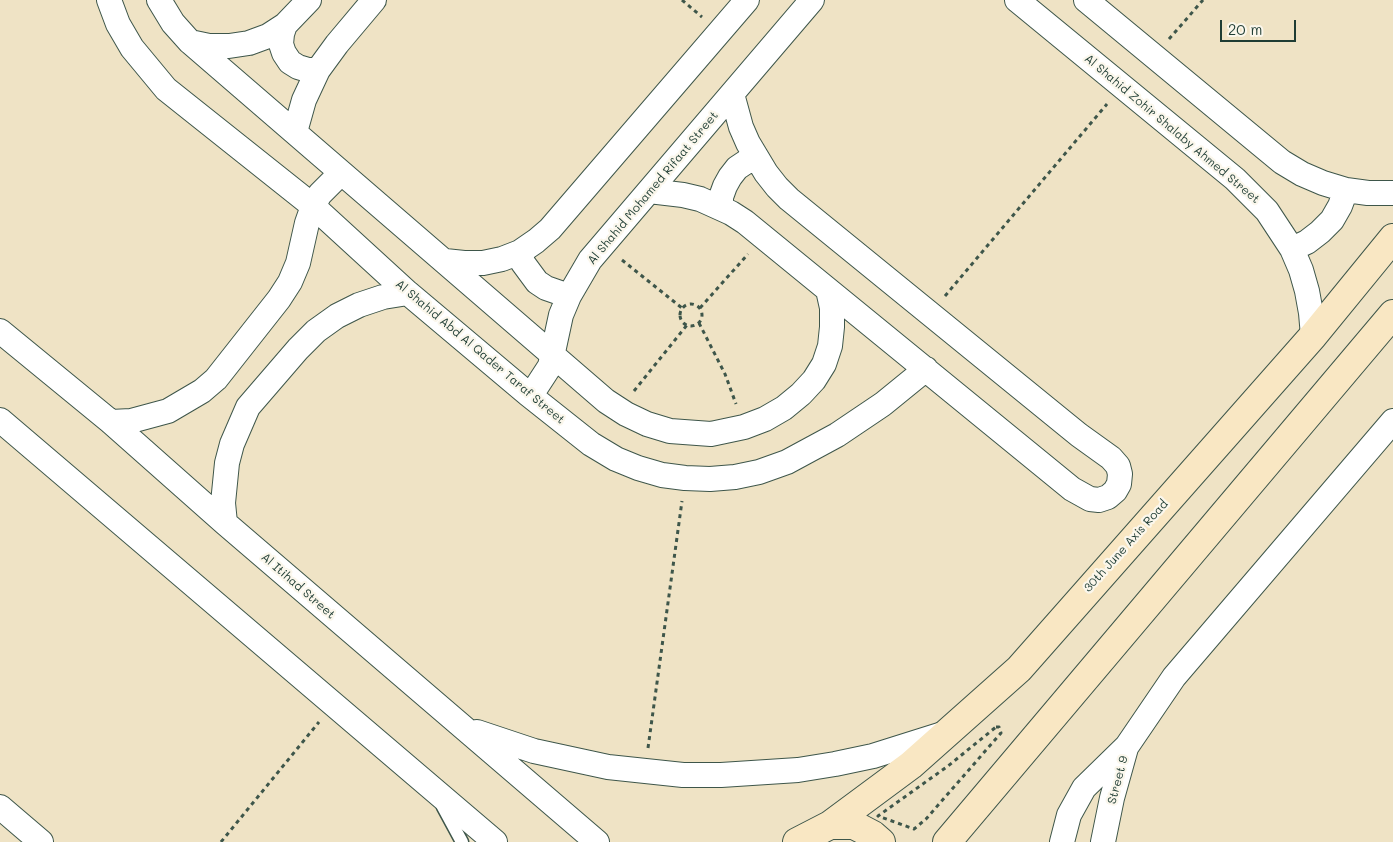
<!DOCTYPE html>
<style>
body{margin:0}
#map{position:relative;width:1393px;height:842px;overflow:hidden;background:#efe3c5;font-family:Mali,sans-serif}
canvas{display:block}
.scale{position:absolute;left:1220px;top:20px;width:76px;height:22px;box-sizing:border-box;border:2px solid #1f3d34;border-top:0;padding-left:6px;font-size:15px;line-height:18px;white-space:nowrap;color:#1f3d34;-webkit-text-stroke:4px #fbf7ec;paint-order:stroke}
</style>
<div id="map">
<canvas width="1393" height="842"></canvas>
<div class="scale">20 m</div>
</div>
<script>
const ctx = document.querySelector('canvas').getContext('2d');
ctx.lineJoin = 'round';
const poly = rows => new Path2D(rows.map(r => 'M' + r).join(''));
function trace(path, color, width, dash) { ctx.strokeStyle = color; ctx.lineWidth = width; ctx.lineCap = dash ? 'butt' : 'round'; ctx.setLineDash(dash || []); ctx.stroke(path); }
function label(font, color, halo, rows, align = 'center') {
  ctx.font = font + ' Mali,sans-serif'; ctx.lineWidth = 4.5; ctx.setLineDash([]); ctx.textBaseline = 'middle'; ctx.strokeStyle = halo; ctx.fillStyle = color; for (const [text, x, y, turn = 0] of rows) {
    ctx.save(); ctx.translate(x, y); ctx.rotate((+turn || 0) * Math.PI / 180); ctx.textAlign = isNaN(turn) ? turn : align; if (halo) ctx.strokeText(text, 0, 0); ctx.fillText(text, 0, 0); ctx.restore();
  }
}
const lane = poly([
 [443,807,462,842]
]);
const street = poly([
 [109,0,118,24,132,48,166,89,313,206,408,293,528,394,591,444,616,459,638,468,662,475,685,478,710,479,735,477,759,472,787,462,837,435,883,404,926,369],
 [159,0,173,23,190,42,606,401,626,414,647,424,670,431,711,434,744,427,765,419,784,408,801,394,814,380,824,364,830,346,832,327,832,308,828,290],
 [1017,0,1235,179,1267,211,1292,249,1301,270,1307,291,1311,313,1313,336],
 [1086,0,1282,162,1302,174,1323,183,1346,190,1368,193,1393,193],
 [285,25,282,34,281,44,284,53,290,62,298,67,308,70,318,70],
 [190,42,209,46,229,46,249,43,268,36,285,25,309,0],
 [295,132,304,100,318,70,337,44,374,0],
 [649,191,683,195,700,199,731,213,745,222,1072,489,1090,499,1099,500,1108,497,1115,491,1119,484,1120,474,1118,466,1111,458,1079,435,789,199,777,187,766,173,748,143,741,127,732,94],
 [721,208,721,197,725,186,730,177,737,168,746,162,756,159],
 [1292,249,1307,242,1320,232,1332,220,1340,206,1346,190],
 [520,252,523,263,537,282,546,288,569,296],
 [445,261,464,263,483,263,502,259,520,252,536,241,550,229,747,0],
 [0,331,111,422,225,523,597,842],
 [528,394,537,386,550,366,561,315,569,296,590,260,812,0],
 [0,420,495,842],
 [111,422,131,421,168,411,202,391,216,379,279,299,290,282,298,263,307,223,313,206,320,194,341,173],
 [225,523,223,503,227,463,232,444,248,407,298,349,316,331,337,316,359,305,383,297,408,293],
 [477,732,534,751,608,767,683,775,721,775,798,770,835,764,873,756,946,733],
 [0,807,41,842],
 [1062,842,1069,815,1084,788,1127,746,1174,677,1393,421],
 [1103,842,1112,798,1126,748]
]);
const secondary = poly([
 [830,825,911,765,1019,669,1313,336,1393,238],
 [797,842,830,825,854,825,873,835,881,842],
 [947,842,1393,314]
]);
trace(lane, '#3e564a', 15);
trace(street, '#3e564a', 26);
trace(secondary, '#3e564a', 30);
trace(poly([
 [682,0,702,17],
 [1169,39,1203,0],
 [622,260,682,308],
 [945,296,1107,104],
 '680 315a11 11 0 1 1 22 0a11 11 0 1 1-22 0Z',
 [700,308,748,254],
 [699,323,725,374,736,404],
 [634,391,687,325],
 [996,727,999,727,1001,733,926,819,914,829,878,816,948,766,996,727],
 [648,748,682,501],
 [221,842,319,722]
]), '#3e564a', 3, [4, 4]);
trace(lane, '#fff', 12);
trace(street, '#fff', 24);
trace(secondary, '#f9e7c3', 28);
label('12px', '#1f3d34', '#fbf7ec', [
 ["Al Shahid Zohir Shalaby Ahmed Street",1172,129,40],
 ["Al Shahid Mohamed Rifaat Street",653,188,-50],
 ["Al Shahid Abd Al Qader Taraf Street",480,352,40],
 ["30th June Axis Road",1126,546,-48],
 ["Al Itihad Street",298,586,41],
 ["Street 9",1118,780,-75]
]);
</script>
